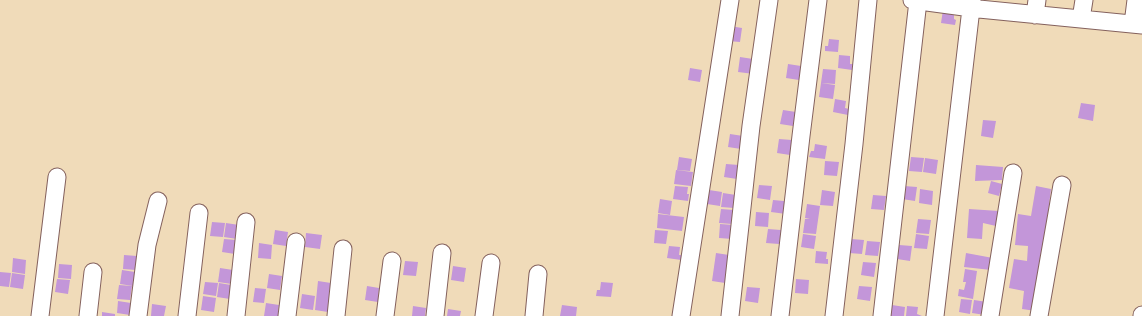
<!DOCTYPE html>
<style>
body{margin:0}
canvas{display:block;background:#f0dbb9}
</style>
<canvas width="1142" height="316"></canvas>
<script>
const ctx = document.querySelector('canvas').getContext('2d');
ctx.lineJoin = 'round';
function fillPath(path, color) { ctx.fillStyle = color; ctx.fill(path, 'evenodd'); }
const poly = rows => new Path2D(rows.map(r => 'M' + r).join(''));
function trace(path, color, width, dash) { ctx.strokeStyle = color; ctx.lineWidth = width; ctx.lineCap = dash ? 'butt' : 'round'; ctx.setLineDash(dash || []); ctx.stroke(path); }
fillPath(poly([
 [943,10,954,12,954,19,956,20,955,25,941,23],
 [730,26,742,28,740,42,728,41],
 [829,39,839,40,838,52,825,51,825,46,828,46],
 [839,55,850,56,850,64,853,64,852,70,838,68],
 [740,57,753,59,754,74,738,72],
 [788,64,801,66,799,80,786,78],
 [690,68,702,70,700,82,688,80],
 [823,69,836,70,835,84,821,83],
 [821,83,835,85,833,99,819,97],
 [835,99,846,101,845,108,849,109,848,115,833,112],
 [1081,103,1095,105,1093,121,1078,118],
 [783,110,796,112,793,126,780,124],
 [983,120,996,121,993,138,981,136],
 [730,134,743,136,741,149,728,147],
 [779,139,792,140,790,155,777,153],
 [815,144,827,146,825,159,809,157,811,151,814,151],
 [679,157,692,159,690,171,677,170],
 [911,157,924,158,922,172,909,171],
 [925,158,938,160,936,174,923,172],
 [825,161,839,162,837,176,824,175],
 [726,164,739,165,737,179,724,177],
 [976,165,1003,167,1002,180,975,181],
 [676,170,693,172,691,186,674,184],
 [991,181,1002,184,999,196,988,193],
 [759,185,772,186,770,200,757,198],
 [675,186,688,187,687,194,689,194,688,201,673,199],
 [904,186,917,187,915,201,902,199],
 [1036,186,1051,189,1036,311,1022,309,1024,291,1009,288,1014,259,1027,261,1028,246,1015,245,1018,214,1031,216],
 [920,189,933,191,932,205,919,203],
 [709,190,722,192,720,206,707,204],
 [822,190,835,192,833,206,820,205],
 [723,193,736,195,734,208,721,207],
 [873,195,886,196,884,210,871,209],
 [660,199,672,201,670,215,658,213],
 [773,200,784,201,784,208,787,208,786,214,771,212],
 [807,204,820,206,816,234,803,233,805,219,810,219,805,218],
 [721,209,734,210,732,224,719,223],
 [969,209,999,211,996,226,983,223,982,239,967,238],
 [756,212,769,213,768,227,755,226],
 [658,214,684,217,682,231,657,228],
 [918,219,931,220,929,234,916,233],
 [212,222,225,223,223,237,210,236],
 [226,223,239,225,237,239,224,237],
 [720,224,734,225,732,239,719,238],
 [768,229,781,230,779,244,766,243],
 [275,230,288,232,286,246,273,244],
 [655,230,668,231,666,244,654,243],
 [306,233,322,235,320,249,305,247],
 [803,234,816,236,814,249,801,247],
 [916,234,929,236,927,249,914,248],
 [224,239,237,240,235,254,222,252],
 [851,239,864,240,862,254,849,253],
 [867,241,880,242,878,256,865,255],
 [259,243,272,245,271,259,258,258],
 [899,245,912,246,910,261,897,259],
 [669,246,680,247,679,255,681,255,681,260,667,258],
 [816,251,827,252,826,259,828,259,828,264,815,263],
 [716,253,729,255,725,283,712,281],
 [966,253,993,258,991,270,964,267],
 [124,255,137,256,136,270,123,269],
 [13,258,26,260,25,274,12,272],
 [405,261,418,262,416,276,403,275],
 [863,262,876,263,874,277,861,275],
 [59,264,72,265,71,279,58,278],
 [453,266,466,268,464,282,451,280],
 [220,268,233,270,232,284,218,282],
 [965,269,977,271,973,299,958,296,959,289,964,290,966,282,963,282],
 [122,270,135,272,133,286,120,284],
 [0,272,11,273,9,287,0,286],
 [12,273,25,275,23,289,10,287],
 [269,274,282,276,280,290,267,288],
 [57,279,70,280,68,294,55,292],
 [796,279,809,280,808,294,795,293],
 [318,281,331,283,328,312,315,310],
 [205,282,218,283,216,296,203,294],
 [601,282,613,283,611,297,596,296,597,290,600,290],
 [219,283,231,285,230,299,217,297],
 [119,285,132,286,130,300,117,299],
 [367,286,379,288,378,302,365,300],
 [859,286,872,287,870,301,857,299],
 [747,287,760,288,758,303,745,301],
 [255,288,266,289,264,303,253,302],
 [302,294,315,296,313,310,300,308],
 [203,296,216,298,214,312,201,310],
 [961,299,972,300,970,314,959,312],
 [974,300,987,302,985,315,972,313],
 [118,301,131,303,130,315,117,313],
 [266,303,279,305,278,311,281,311,280,316,264,316],
 [152,304,166,306,164,316,151,316],
 [562,305,577,307,576,316,560,316],
 [892,305,905,307,904,316,891,316],
 [413,306,426,308,425,316,412,316],
 [907,306,918,307,917,314,922,316,906,316],
 [448,309,461,311,460,316,447,316],
 [102,312,115,314,115,316,102,316]
]), '#c396d9');
const street = poly([
 [912,0,979,9,1142,25],
 [1035,15,1037,0],
 [1081,19,1084,0],
 [1133,24,1136,0],
 [40,316,57,177],
 [88,316,93,272],
 [138,316,147,245,158,201],
 [187,316,199,213],
 [236,316,246,222],
 [287,316,296,242],
 [336,316,343,249],
 [385,316,392,261],
 [435,316,442,253],
 [484,316,491,263],
 [534,316,538,274],
 [681,316,730,0],
 [730,316,751,126,769,0],
 [780,316,801,136,818,0],
 [834,316,854,144,868,0],
 [882,316,918,1],
 [935,316,972,0],
 [990,316,1013,173],
 [1039,316,1062,185],
 [1142,316,1142,315]
]);
trace(street, '#84615d', 19);
trace(street, '#fff', 17);
</script>
